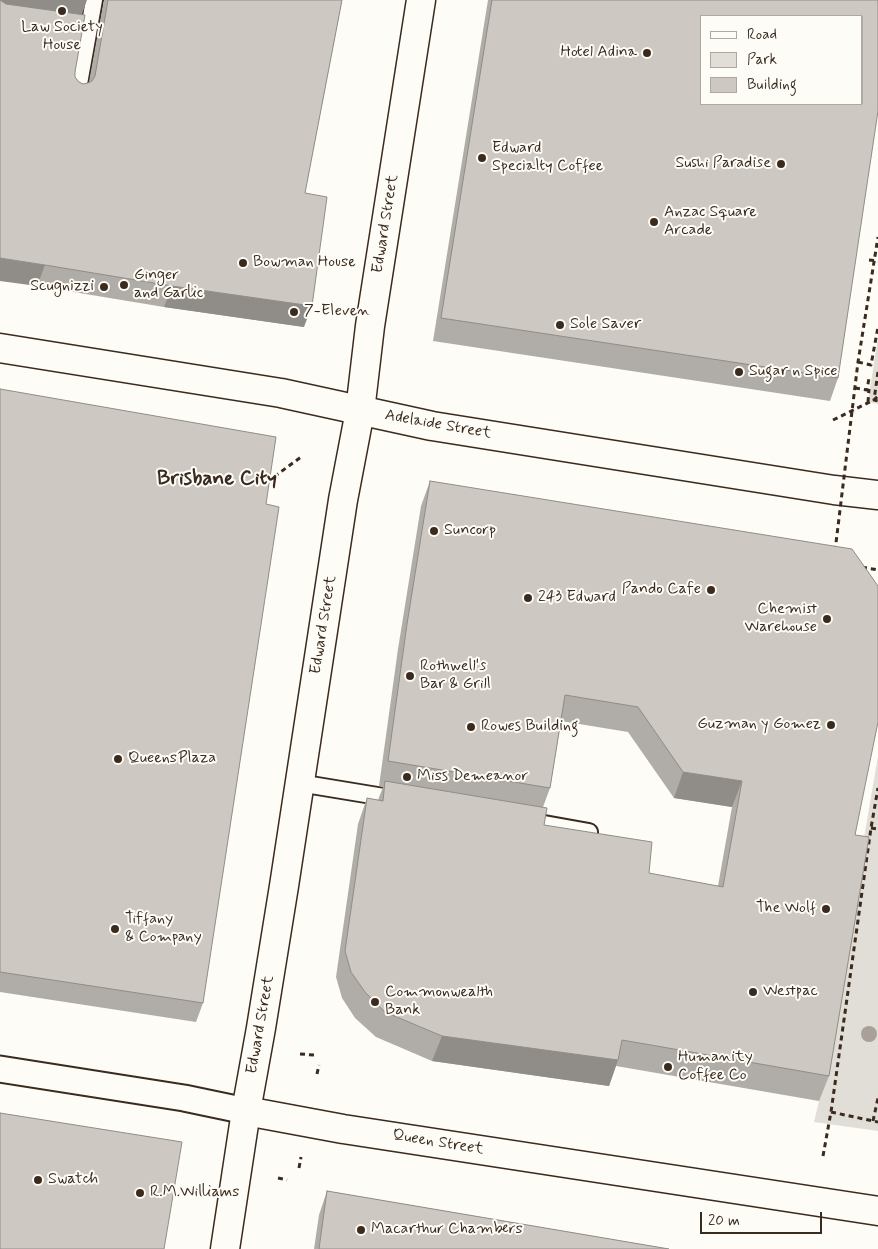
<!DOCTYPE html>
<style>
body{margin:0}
#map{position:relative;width:878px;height:1249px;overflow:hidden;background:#fdfcf7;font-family:Mynerve,sans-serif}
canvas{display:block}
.legend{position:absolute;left:700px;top:15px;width:162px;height:90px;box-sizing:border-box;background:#fdfcf7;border:1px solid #afa8a0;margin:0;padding:6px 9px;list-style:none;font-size:15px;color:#3b2a1e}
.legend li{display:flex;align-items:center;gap:10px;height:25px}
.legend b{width:25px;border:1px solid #afa8a0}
.scale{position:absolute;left:700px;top:1212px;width:122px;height:22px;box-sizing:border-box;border:2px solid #3b2a1e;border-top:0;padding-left:6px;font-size:15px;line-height:18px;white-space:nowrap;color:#3b2a1e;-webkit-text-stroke:4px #fdfcf7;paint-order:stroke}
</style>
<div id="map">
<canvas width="878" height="1249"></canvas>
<ul class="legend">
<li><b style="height:6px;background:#fdfcf7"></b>Road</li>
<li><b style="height:14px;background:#e1ded7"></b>Park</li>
<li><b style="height:14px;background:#cdc8c2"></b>Building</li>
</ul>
<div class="scale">20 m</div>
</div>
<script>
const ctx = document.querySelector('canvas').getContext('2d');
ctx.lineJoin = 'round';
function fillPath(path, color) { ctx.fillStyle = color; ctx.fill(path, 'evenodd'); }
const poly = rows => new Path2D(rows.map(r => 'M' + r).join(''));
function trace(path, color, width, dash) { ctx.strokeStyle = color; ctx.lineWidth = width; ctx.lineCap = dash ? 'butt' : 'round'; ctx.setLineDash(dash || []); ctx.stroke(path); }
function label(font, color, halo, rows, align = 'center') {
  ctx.font = font + ' Mynerve,sans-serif'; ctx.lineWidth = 4; ctx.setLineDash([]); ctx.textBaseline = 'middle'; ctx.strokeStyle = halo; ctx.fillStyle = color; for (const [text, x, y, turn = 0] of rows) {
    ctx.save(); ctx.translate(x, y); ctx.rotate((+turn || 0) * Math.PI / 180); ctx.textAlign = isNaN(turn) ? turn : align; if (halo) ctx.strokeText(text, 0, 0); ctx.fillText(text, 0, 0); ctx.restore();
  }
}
fillPath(poly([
 [878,337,878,404,868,402],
 [878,756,878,1131,814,1122,819,1101]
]), '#e1ded7');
const service = poly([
 [77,95,94,0],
 [299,783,402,800],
 [522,820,589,832]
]);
const pedestrian = poly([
 [0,1069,184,1098,246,1111]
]);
const tertiary = poly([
 [0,348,281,393,432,426,834,490,878,495],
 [246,1111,343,1129,878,1211]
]);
const secondary = poly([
 [225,1249,246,1111,261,1028,284,886,343,500,360,411,370,326,421,0]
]);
trace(service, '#3b2a1e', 20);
trace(pedestrian, '#3b2a1e', 29);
trace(tertiary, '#3b2a1e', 31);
trace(secondary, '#3b2a1e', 31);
trace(poly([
 [869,260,878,261],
 [858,362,871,365,878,327],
 [878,372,874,400,878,401],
 [855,388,867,390,869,378],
 [868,402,869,389],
 [833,420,874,400,878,396],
 [267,482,301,457],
 [862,567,878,570],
 [871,828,878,829],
 [300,1054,314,1055],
 [317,1074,319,1065],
 [831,1112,878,1122],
 [873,1121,878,1098],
 [823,1156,831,1112,871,828,878,788],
 [299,1168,301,1157],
 [278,1178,287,1180]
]), '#3b2a1e', 3, [5, 4]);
trace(service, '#fdfcf7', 16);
trace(pedestrian, '#fdfcf7', 25);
trace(tertiary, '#fdfcf7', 28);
trace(secondary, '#fdfcf7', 28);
trace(poly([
 [835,551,858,362,878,237]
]), '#3b2a1e', 3, [5, 4]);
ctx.fillStyle = '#a9a199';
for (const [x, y] of [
 [869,1034]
]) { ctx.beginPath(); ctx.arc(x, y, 8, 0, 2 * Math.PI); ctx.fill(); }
fillPath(poly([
 [104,0,342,0,305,193,304,327,164,307,37,286,82,15,75,72,75,77,79,82,83,84,88,83,89,82],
 [488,0,878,0,838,378,830,401,433,341],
 [0,389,266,504,203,1003,196,1022,0,992],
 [430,481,855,835,829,1076,819,1101,616,1066,609,1086,432,1061,376,1037,355,1018,342,998,336,977,358,824,367,798,378,800,383,787,379,786,398,649,421,506],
 [561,721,628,732,674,798,732,807,718,886,649,873,544,825,543,807,550,788],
 [327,1191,669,1249,314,1249,319,1215]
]), '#b0aca7');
fillPath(poly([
 [0,0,87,0,81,17,0,5],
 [0,258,45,265,37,286,0,281],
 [172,286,312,306,304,327,164,307],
 [683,772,742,781,732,807,674,798],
 [442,1036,618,1060,609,1086,432,1061]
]), '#908c88');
const building = poly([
 [0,0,6,4,85,15,75,72,75,77,79,82,83,84,88,83,92,81,95,76,108,0,342,0,305,193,327,197,312,306,172,286,45,265,0,258,0,0],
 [492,0,878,0,878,111,838,378,441,318,492,0],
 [702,16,862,16,862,104,702,104,702,16],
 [0,389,276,437,266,504,279,507,203,1003,0,972,0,389],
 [430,481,852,549,878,586,878,722,855,835,869,837,829,1076,622,1040,618,1060,442,1036,385,1012,365,992,351,972,345,951,367,798,383,801,385,781,547,808,544,825,652,842,649,873,723,887,742,781,683,772,638,707,565,695,550,788,388,761,407,624,430,481],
 [0,1113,182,1142,164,1249,0,1249,0,1113],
 [327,1191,669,1249,319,1249,327,1191]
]);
fillPath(building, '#cdc8c2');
trace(building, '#908c88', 1);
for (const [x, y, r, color] of [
 [62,11,5,"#3b2a1e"],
 [647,53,5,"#3b2a1e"],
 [482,158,5,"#3b2a1e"],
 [781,164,5,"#3b2a1e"],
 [654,222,5,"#3b2a1e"],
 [243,263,5,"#3b2a1e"],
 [124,285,5,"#3b2a1e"],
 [104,287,5,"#3b2a1e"],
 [294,312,5,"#3b2a1e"],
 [560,325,5,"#3b2a1e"],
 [739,372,5,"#3b2a1e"],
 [434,531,5,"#3b2a1e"],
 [711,590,5,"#3b2a1e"],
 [528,598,5,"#3b2a1e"],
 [827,619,5,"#3b2a1e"],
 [410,676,5,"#3b2a1e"],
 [831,725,5,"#3b2a1e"],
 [471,727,5,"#3b2a1e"],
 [118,759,5,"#3b2a1e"],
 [407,777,5,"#3b2a1e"],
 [826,909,5,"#3b2a1e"],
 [115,929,5,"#3b2a1e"],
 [753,992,5,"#3b2a1e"],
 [375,1002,5,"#3b2a1e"],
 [668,1067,5,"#3b2a1e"],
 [38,1180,5,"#3b2a1e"],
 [140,1193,5,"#3b2a1e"],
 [361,1230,5,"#3b2a1e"]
]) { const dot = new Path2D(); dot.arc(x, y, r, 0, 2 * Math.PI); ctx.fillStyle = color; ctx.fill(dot); trace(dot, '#fdfcf7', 2); }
label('16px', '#3b2a1e', '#fdfcf7', [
 ["Law Society",62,28,"center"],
 ["House",62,46,"center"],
 ["Hotel Adina",637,53,"right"],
 ["Edward",492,149],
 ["Specialty Coffee",492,167],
 ["Sushi Paradise",771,164,"right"],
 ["Anzac Square",664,213],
 ["Arcade",664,231],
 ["Bowman House",253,263],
 ["Ginger",134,276],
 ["and Garlic",134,294],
 ["Scugnizzi",94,287,"right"],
 ["7-Eleven",304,312],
 ["Sole Saver",570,325],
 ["Sugar n Spice",749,372],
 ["Suncorp",444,531],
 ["Pando Cafe",701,590,"right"],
 ["243 Edward",538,598],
 ["Chemist",817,610,"right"],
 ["Warehouse",817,628,"right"],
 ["Rothwell's",420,667],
 ["Bar & Grill",420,685],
 ["Guzman y Gomez",821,725,"right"],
 ["Rowes Building",481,727],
 ["QueensPlaza",128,759],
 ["Miss Demeanor",417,777],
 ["The Wolf",816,909,"right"],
 ["Tiffany",125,920],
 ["& Company",125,938],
 ["Westpac",763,992],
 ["Commonwealth",385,993],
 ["Bank",385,1011],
 ["Humanity",678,1058],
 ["Coffee Co",678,1076],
 ["Swatch",48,1180],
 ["R.M.Williams",150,1193],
 ["Macarthur Chambers",371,1230]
], 'left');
label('16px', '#3b2a1e', '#fdfcf7', [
 ["Edward Street",386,224,-81],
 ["Adelaide Street",438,425,10],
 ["Edward Street",324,625,-81],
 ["Edward Street",261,1025,-80],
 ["Queen Street",438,1143,9]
]);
label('bold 21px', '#3b2a1e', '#fdfcf7', [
 ["Brisbane City",217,480]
]);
</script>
